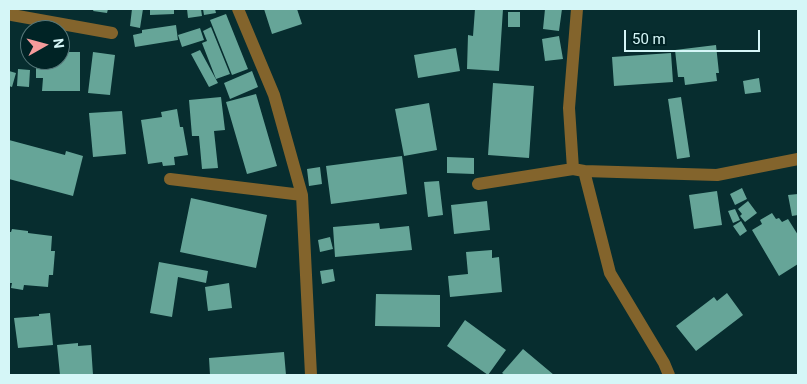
<!DOCTYPE html>
<style>
body{margin:0}
#map{position:relative;width:807px;height:384px;overflow:hidden;background:#072d2f;font-family:Roboto,sans-serif}
canvas{display:block}
.frame{position:absolute;inset:0;border:10px solid #d5f6f7;pointer-events:none}
.north{position:absolute;left:20px;top:20px;width:50px;height:50px;box-sizing:border-box;background:#002325;border:1px solid #557779;border-radius:50%;rotate:83deg;font-size:14px;font-weight:700;line-height:20px;text-align:center;color:#d5f6f7}
.north::after{content:'';display:block;margin:auto;width:18px;height:22px;background:#f59b9b;clip-path:polygon(50% 0,100% 100%,50% 72%,0 100%)}
.scale{position:absolute;left:624px;top:30px;width:136px;height:22px;box-sizing:border-box;border:2px solid #d5f6f7;border-top:0;padding-left:6px;font-size:15px;line-height:18px;white-space:nowrap;color:#d5f6f7;-webkit-text-stroke:4px #002325;paint-order:stroke}
</style>
<div id="map">
<canvas width="807" height="384"></canvas>
<div class="frame"></div>
<div class="north">N</div>
<div class="scale">50 m</div>
</div>
<script>
const ctx = document.querySelector('canvas').getContext('2d');
ctx.lineJoin = 'round';
function fillPath(path, color) { ctx.fillStyle = color; ctx.fill(path, 'evenodd'); }
const poly = rows => new Path2D(rows.map(r => 'M' + r).join(''));
function trace(path, color, width, dash) { ctx.strokeStyle = color; ctx.lineWidth = width; ctx.lineCap = dash ? 'butt' : 'round'; ctx.setLineDash(dash || []); ctx.stroke(path); }
fillPath(poly([
 [94,9,108,9,107,13,93,11],
 [132,9,143,9,140,28,130,26],
 [150,9,174,9,174,14,150,15],
 [187,9,201,9,202,16,188,18],
 [203,9,215,9,216,13,204,15],
 [264,9,297,9,302,24,272,34],
 [475,9,503,9,499,71,467,69,468,35,473,36],
 [545,9,562,9,559,31,543,29],
 [508,12,520,12,520,27,508,27],
 [226,14,248,69,232,75,210,20],
 [176,25,178,40,135,47,133,35,142,33,142,30],
 [211,27,230,74,216,79,202,43,207,41,203,31],
 [200,28,204,40,182,47,178,35],
 [559,36,563,59,545,61,542,39],
 [716,45,719,73,716,73,717,81,685,85,684,77,678,77,675,50],
 [456,48,460,71,418,78,414,55],
 [200,50,218,83,209,87,191,54],
 [60,52,80,52,80,91,42,91,43,78,36,78,36,60,60,60],
 [93,52,115,55,110,95,88,93],
 [671,53,673,82,614,86,612,57],
 [18,69,30,70,29,87,17,86],
 [9,71,16,73,12,87,9,86],
 [252,71,258,87,230,99,224,83],
 [759,78,761,92,745,94,743,81],
 [493,83,534,86,529,158,488,155],
 [256,94,277,166,247,174,226,102],
 [221,97,225,130,214,131,218,168,202,169,199,136,192,136,189,100],
 [681,97,690,157,677,159,668,99],
 [429,103,437,150,404,156,395,109],
 [177,109,180,127,183,127,188,155,174,157,175,165,163,166,162,162,148,164,141,120,162,117,161,112],
 [122,111,126,154,93,157,89,113],
 [9,140,65,155,66,151,83,156,73,196,9,179],
 [402,156,407,194,331,204,326,166],
 [447,157,474,158,474,174,447,173],
 [320,167,322,184,309,186,307,169],
 [439,181,443,215,428,217,424,182],
 [742,188,747,199,735,205,730,194],
 [717,191,722,225,694,229,689,195],
 [798,194,798,215,792,216,788,195],
 [191,198,267,215,256,268,180,252],
 [487,201,490,230,454,234,451,205],
 [748,201,757,213,745,222,740,216,742,214,738,209],
 [735,209,740,220,733,223,728,211],
 [772,213,776,219,779,218,782,222,788,219,798,235,798,264,779,276,752,230,762,224,760,220],
 [741,221,747,231,740,236,733,226],
 [379,223,380,229,409,226,412,250,335,257,333,227],
 [12,229,28,231,28,233,52,236,51,251,55,251,53,275,49,275,48,287,24,285,23,290,11,288,12,283,9,283,9,232,11,232],
 [330,237,333,249,320,252,318,240],
 [492,250,492,258,499,257,502,292,450,297,448,276,468,274,466,252],
 [159,262,208,271,206,283,178,277,172,317,150,313],
 [333,269,335,281,322,284,320,271],
 [229,283,232,308,208,311,205,287],
 [727,293,743,315,696,351,676,326,714,297,717,301],
 [376,294,440,295,440,327,375,326],
 [50,313,53,345,18,348,14,318,39,316,39,314],
 [465,320,506,350,488,375,447,346],
 [78,343,78,346,91,345,93,375,60,375,57,345],
 [523,349,554,375,505,375,502,373],
 [284,352,286,375,210,375,209,358]
]), '#66a598');
trace(poly([
 [238,9,274,95,302,195,311,375],
 [577,9,569,108,573,169,584,171,610,273,664,363,669,375],
 [12,15,112,33],
 [584,171,717,175,798,159],
 [170,179,302,195],
 [478,184,573,169]
]), '#83642c', 12);
</script>
